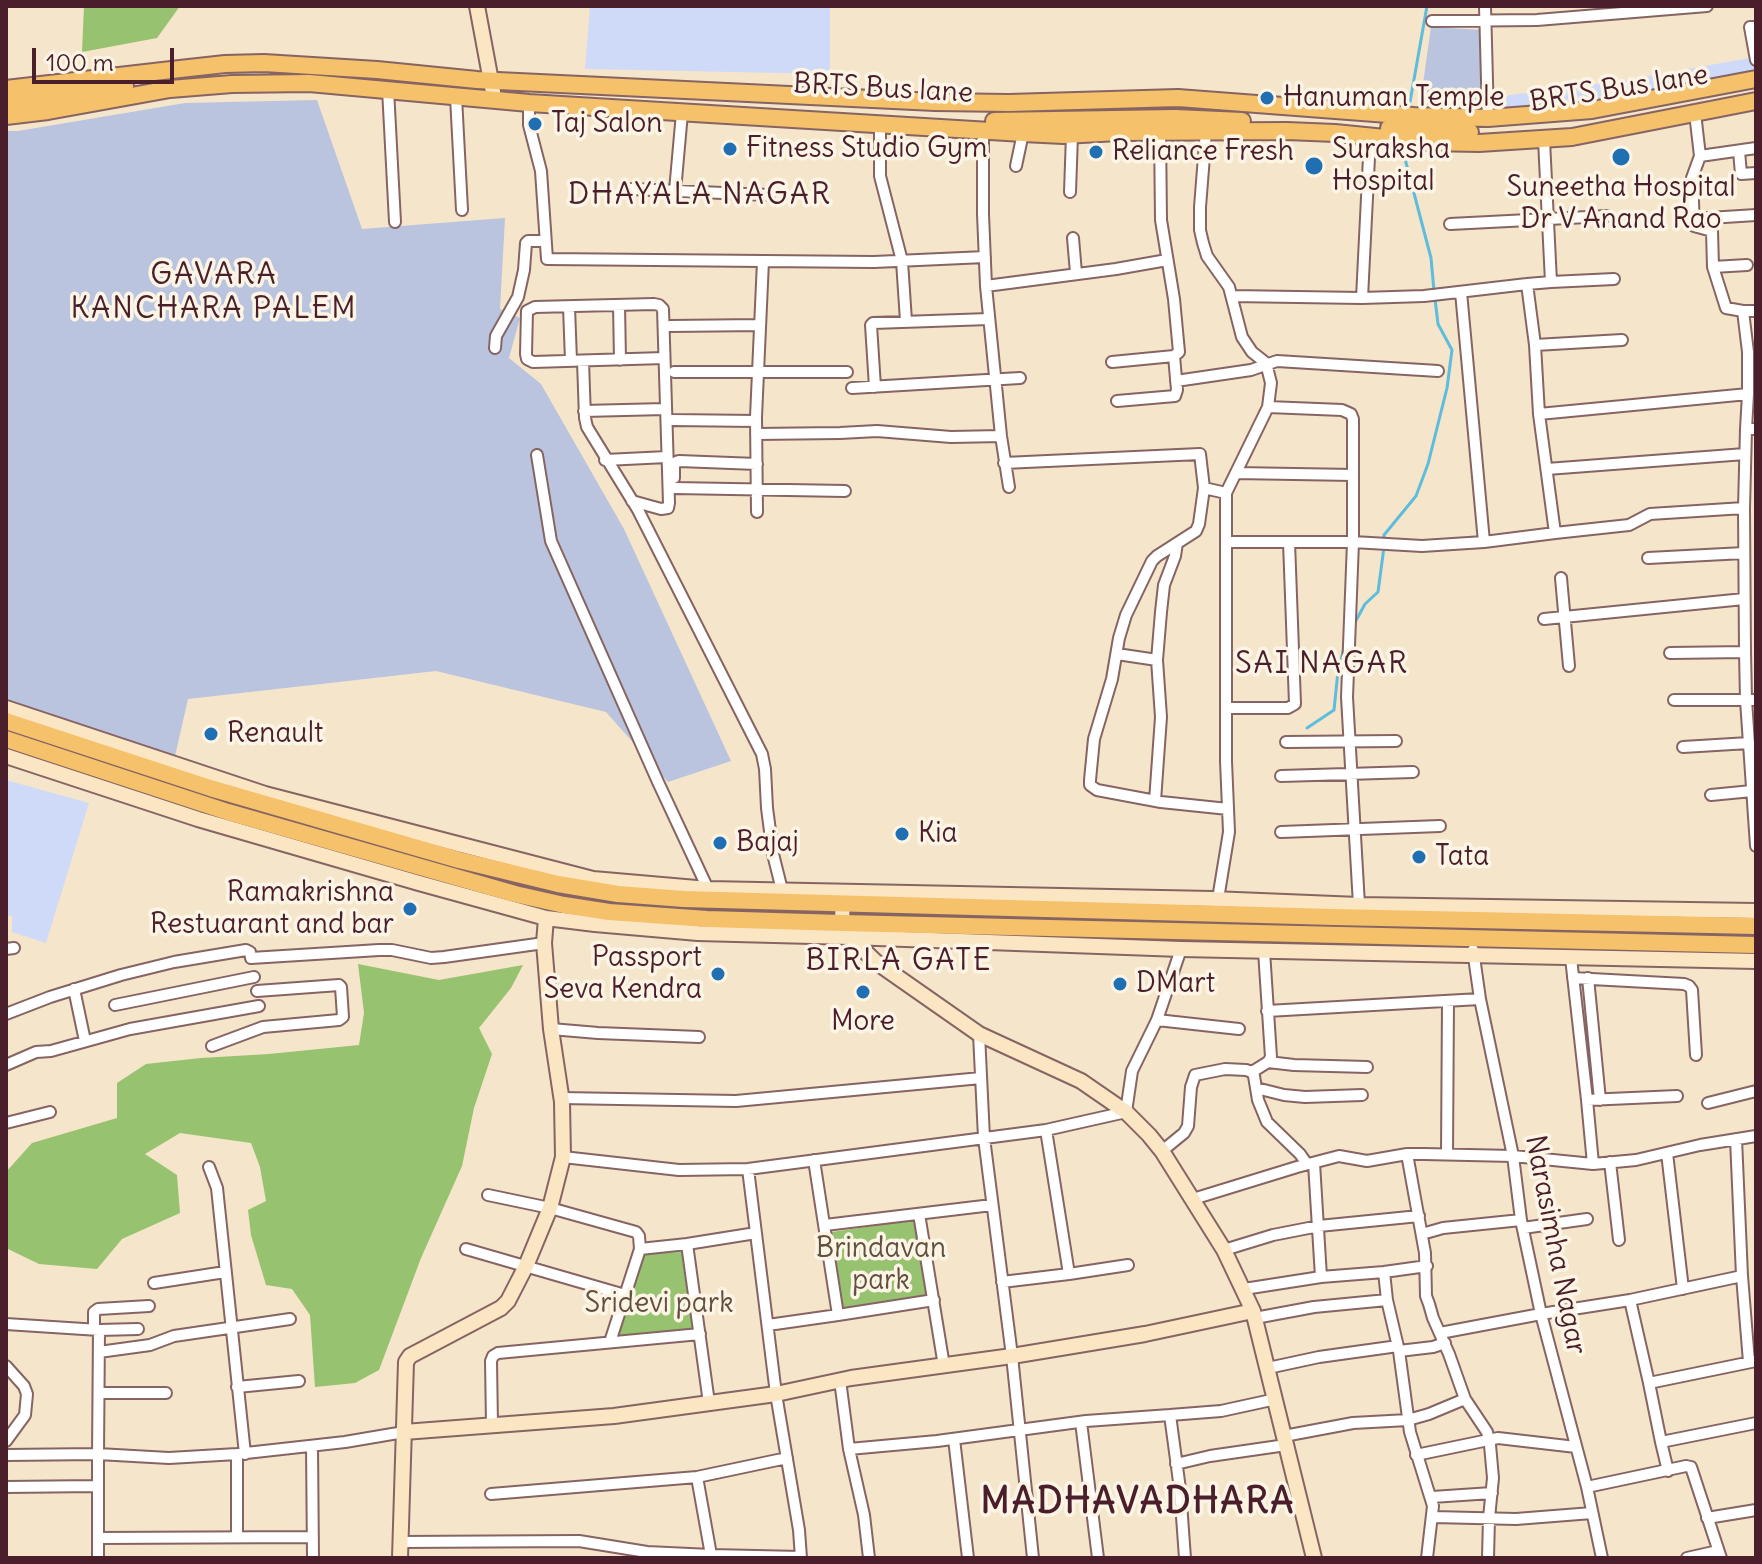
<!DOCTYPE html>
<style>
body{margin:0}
#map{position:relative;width:1762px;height:1564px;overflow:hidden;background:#f5e5ca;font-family:Delius,sans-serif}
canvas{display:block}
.frame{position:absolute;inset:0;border:8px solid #4a1f2b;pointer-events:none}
.scale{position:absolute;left:32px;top:48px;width:142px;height:36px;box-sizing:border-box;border:4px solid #4a1f2b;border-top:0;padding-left:10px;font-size:24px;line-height:28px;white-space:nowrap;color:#4a1f2b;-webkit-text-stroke:6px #fcf5e5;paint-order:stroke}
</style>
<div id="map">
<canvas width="1762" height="1564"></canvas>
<div class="frame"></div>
<div class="scale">100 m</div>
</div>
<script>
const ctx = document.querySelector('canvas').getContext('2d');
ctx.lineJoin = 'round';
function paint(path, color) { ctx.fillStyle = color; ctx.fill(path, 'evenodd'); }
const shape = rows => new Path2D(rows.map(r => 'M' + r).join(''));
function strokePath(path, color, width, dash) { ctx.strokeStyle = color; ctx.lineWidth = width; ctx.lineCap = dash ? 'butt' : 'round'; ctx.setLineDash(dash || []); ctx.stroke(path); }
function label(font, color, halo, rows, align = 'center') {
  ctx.font = font + ' Delius,sans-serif'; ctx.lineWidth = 7; ctx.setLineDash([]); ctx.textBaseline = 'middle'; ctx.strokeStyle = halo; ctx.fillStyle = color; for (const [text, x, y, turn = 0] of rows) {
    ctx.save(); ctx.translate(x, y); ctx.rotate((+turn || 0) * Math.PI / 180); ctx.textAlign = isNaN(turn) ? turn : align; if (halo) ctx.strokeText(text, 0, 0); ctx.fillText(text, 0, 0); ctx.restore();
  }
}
const built = shape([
 [590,6,830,6,830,74,585,69],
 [1756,57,1756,71,1582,103,1495,109,1495,97,1619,81],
 [6,780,89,803,46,943,12,932,12,915,6,917]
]);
const industrial = shape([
 [1431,27,1483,30,1484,107,1420,105],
 [317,100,362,229,505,218,500,309,520,318,509,358,541,384,624,529,731,761,668,782,606,712,436,671,188,699,175,756,6,700,6,131,18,131,185,103]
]);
const green = shape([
 [84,6,180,6,157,38,82,52],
 [358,964,439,980,523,965,511,988,479,1028,492,1054,474,1108,462,1166,421,1258,379,1370,355,1383,315,1387,310,1315,292,1289,266,1285,251,1235,248,1210,266,1201,260,1167,251,1143,180,1133,145,1154,177,1175,180,1213,122,1239,97,1269,39,1264,6,1248,6,1172,32,1143,117,1118,117,1083,146,1064,201,1058,269,1054,359,1045,364,1013],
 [919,1219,930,1297,843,1310,832,1232],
 [684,1252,696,1330,618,1339,642,1253]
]);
const stream = shape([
 [1410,102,1427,6],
 [1405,159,1431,258,1434,291],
 [1384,539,1384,535,1416,496,1428,464,1447,388,1452,350,1438,324,1435,299],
 [1353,626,1365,604,1378,592,1384,547],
 [1307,728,1334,710,1338,671,1346,640]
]);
const street = shape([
 [1485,6,1488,118],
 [1432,21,1537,20,1707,6],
 [1756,27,1750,27,1756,60],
 [388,89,395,222],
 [456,97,462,210],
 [529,103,529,125,541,171,547,259,763,261,756,417,757,512],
 [1695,113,1700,156,1692,178,1694,226,1712,231,1713,267],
 [880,125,880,176,902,261,906,321],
 [983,131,983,214,986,286,1001,436,1009,487],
 [1206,131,1200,207,1200,230,1203,243,1207,256,1229,287,1242,337,1252,352,1266,363,1271,383,1268,407,1226,493,1226,761,1229,832,1218,899],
 [1739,151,1741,174,1756,173],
 [1700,156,1756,148],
 [1016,166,1023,133],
 [631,189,769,195],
 [675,191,682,113],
 [1070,192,1072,135],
 [1693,219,1756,215],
 [1450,224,1607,216],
 [1073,238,1076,273],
 [763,261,874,262,985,257],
 [1747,265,1713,267,1726,308,1743,311,1748,352,1748,394],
 [1551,282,1614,279],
 [986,286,1116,269,1167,260],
 [1461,292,1484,542],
 [1232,296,1362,298,1424,296,1527,284],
 [1362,298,1370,137],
 [619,305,620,360],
 [569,307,571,361],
 [1743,311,1756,311],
 [670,326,760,325],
 [1535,345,1622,340],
 [495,348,496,336,518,297,524,270,526,243,528,241,545,241],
 [583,361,585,418,587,427,638,510,762,754,765,769,767,808,773,854,782,890],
 [1112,362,1174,356,1179,352,1174,299,1161,220,1160,131],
 [674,372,847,372],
 [1176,381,1251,370,1277,361,1438,371],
 [875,387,871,325,873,323,989,319],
 [852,388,1020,378],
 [1117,401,1175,396,1177,390,1174,356],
 [584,411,665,409],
 [1539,414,1535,345,1527,284,1551,282,1544,140],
 [672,420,756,421],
 [1746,429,1744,508,1745,652,1746,700,1756,700],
 [756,434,840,433,877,431,951,437,1001,436],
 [537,455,551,541,658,782,708,889],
 [605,460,667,457],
 [1004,463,1200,454,1204,488,1226,493],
 [1547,469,1745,454],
 [1236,473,1353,475],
 [674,478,674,466,676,462,679,461,757,464],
 [674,488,845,491],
 [1204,488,1199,524,1196,531,1157,556,1152,561,1126,615,1119,638,1112,679,1094,739,1090,780,1090,785,1097,790,1161,802,1228,809],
 [632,501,661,509,668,508,669,503,663,309,659,305,654,304,535,307,527,311,526,354,527,359,533,362,664,358],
 [1555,533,1629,525,1650,514,1744,508],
 [1226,542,1353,542,1353,419,1351,414,1342,410,1268,407],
 [1648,558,1744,553],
 [1561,578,1569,666],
 [1544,619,1744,599],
 [1670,653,1745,652],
 [1117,654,1157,660],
 [1674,700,1746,700,1756,846],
 [1226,708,1288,708,1295,704,1289,542],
 [1286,742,1396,741],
 [1683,747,1749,743],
 [1281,776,1413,772],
 [1711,795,1752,791],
 [1155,801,1161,717,1157,660,1161,612,1164,585,1175,556,1177,543],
 [1281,832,1440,826],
 [1359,905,1347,697,1353,542,1422,546,1484,542,1555,533,1539,414,1748,394,1746,429,1756,429],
 [6,949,14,948],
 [1473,950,1480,999,1513,1156,1521,1220,1541,1314,1587,1487,1602,1558],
 [1571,958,1587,1100,1677,1096],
 [1573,978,1684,984,1689,986,1692,990,1696,1055],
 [1588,978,1600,1100],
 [74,989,85,1041],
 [115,1005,254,977],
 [1267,1011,1480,999],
 [6,1014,50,997,121,975,174,962,246,950,250,952,251,958,379,950,392,950,431,958,444,957,544,943],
 [1157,1020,1239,1029],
 [551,1029,598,1033,699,1037],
 [979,1034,984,1138,1012,1356,1033,1558],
 [212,1046,263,1027,339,1020,343,1017,341,987,339,985,257,991],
 [1268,1062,1294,1065,1367,1067],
 [6,1065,36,1052,51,1051,130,1029,259,1006],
 [1252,1072,1268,1062,1271,1057,1264,951],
 [1256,1088,1284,1095,1305,1097,1362,1095],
 [561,1098,736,1101,981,1078],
 [1587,1100,1593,1164],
 [1708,1103,1756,1091],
 [6,1123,50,1112],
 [1162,1151,1184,1133,1188,1126,1191,1087,1195,1075,1225,1069,1246,1070,1252,1072,1254,1076,1258,1100,1267,1122,1300,1154,1307,1164],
 [1667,1153,1683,1289],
 [1407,1154,1425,1253,1426,1296,1429,1304,1433,1318,1449,1354,1465,1399,1487,1432,1490,1445,1493,1478,1489,1518,1488,1558],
 [1447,1154,1448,1001],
 [563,1157,679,1170,748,1169,1046,1130,1126,1112,1132,1071,1157,1020,1181,949],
 [814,1160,838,1315,934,1300],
 [1610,1162,1619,1240],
 [1314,1163,1321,1277],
 [209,1167,217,1188,245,1454],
 [748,1169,776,1394,799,1530,801,1558],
 [488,1195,550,1208,636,1232,639,1236,640,1249],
 [1193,1199,1297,1167,1339,1156,1367,1161,1407,1154,1424,1154,1513,1156,1593,1164,1636,1160,1700,1145,1756,1136],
 [919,1214,944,1366],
 [825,1225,992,1205],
 [1523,1228,1587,1219],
 [1422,1234,1443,1228,1521,1220],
 [687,1244,709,1403],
 [466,1249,625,1295],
 [1224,1250,1273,1235,1319,1226,1419,1216],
 [1384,1272,1387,1300,1399,1351,1410,1432,1433,1506,1427,1558],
 [1069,1274,1128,1265],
 [1742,1276,1749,1362],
 [1002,1282,1069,1274,1046,1130],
 [154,1283,225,1272],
 [1244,1289,1321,1277,1384,1272,1427,1266],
 [1630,1300,1649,1383],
 [1255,1318,1314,1307,1387,1300],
 [6,1324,99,1330,138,1329],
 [768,1325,838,1315],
 [94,1330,94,1312,98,1309,149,1306],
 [1440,1333,1541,1314,1630,1300,1742,1276,1736,1139],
 [610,1342,640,1249,687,1244,756,1233],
 [1399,1351,1433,1347,1445,1343],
 [99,1352,150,1345,174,1336,290,1319],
 [1756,1361,1649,1383,1661,1442,1756,1423],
 [6,1366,24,1386,27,1394,25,1415,6,1441],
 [1268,1368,1319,1357,1398,1346],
 [840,1380,849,1449,937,1441,1086,1421,1170,1415,1180,1489,1185,1558],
 [237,1387,299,1381],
 [99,1393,166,1393],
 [1170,1415,1221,1411,1276,1399],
 [1081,1422,1098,1558],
 [492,1425,491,1361,493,1356,498,1353,700,1334],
 [1284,1436,1353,1423,1408,1420,1429,1414,1465,1399],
 [954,1439,968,1558],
 [1661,1442,1668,1471],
 [312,1446,313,1558],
 [849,1449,864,1515,869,1558],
 [6,1455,98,1454,99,1330],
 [1416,1455,1498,1438,1576,1447],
 [1176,1464,1210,1456,1286,1445],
 [697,1477,711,1555],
 [6,1487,97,1486],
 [1587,1487,1686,1466,1691,1467,1721,1558],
 [491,1494,697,1477,787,1458],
 [1432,1497,1492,1493],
 [1433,1517,1516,1519,1592,1513],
 [1707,1518,1756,1510],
 [237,1536,237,1454],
 [98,1538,98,1454,169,1458,237,1454,345,1442,404,1432],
 [400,1542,579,1541,647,1552,711,1555,801,1557],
 [98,1558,98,1538,313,1537],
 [1687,1558,1718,1551]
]);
const secondary = shape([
 [477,6,493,92],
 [6,708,265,794,593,879,708,889,1212,899,1359,905,1756,911],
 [6,756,198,819,419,883,546,918,595,924,698,933,850,937,1181,949,1756,961],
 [843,892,842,923,850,937,876,962,979,1034,1081,1081,1126,1112,1149,1135,1162,1151,1224,1250,1253,1311,1314,1558],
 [404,1432,614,1416,776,1394,851,1378,1012,1356,1145,1334,1253,1311],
 [400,1558,406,1362,410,1356,501,1308,508,1301,526,1266,550,1208,563,1157,562,1102,551,1029,544,943,546,918]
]);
const primary = shape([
 [6,89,180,69,225,64,264,63,377,70,477,80,935,102,1009,103,1178,98,1414,116,1488,118,1592,110,1756,79],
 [6,101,125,86],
 [6,116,48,111,170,89,232,84,309,83,529,103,1023,133,1063,135,1119,132,1287,131,1335,133,1425,142,1479,143,1572,137,1756,101],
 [994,121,1175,118,1242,121],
 [1389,128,1470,132],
 [6,721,210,788,459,860,558,884,618,894,684,899,1334,917,1756,926],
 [6,739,228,812,515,894,564,905,609,912,707,919,842,923,1756,945]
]);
const markers = [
 [1267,98,8,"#1f6fb2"],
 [535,124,8,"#1f6fb2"],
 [730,149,8,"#1f6fb2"],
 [1096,152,8,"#1f6fb2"],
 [1621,157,10,"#1f6fb2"],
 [1314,166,10,"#1f6fb2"],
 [211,734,8,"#1f6fb2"],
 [902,834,8,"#1f6fb2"],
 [720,843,8,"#1f6fb2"],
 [1419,857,8,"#1f6fb2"],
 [410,909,8,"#1f6fb2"],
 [718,974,8,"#1f6fb2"],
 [1120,984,8,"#1f6fb2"],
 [863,992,8,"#1f6fb2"]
];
const streetNames = [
 ["BRTS Bus lane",883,89,3],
 ["BRTS Bus lane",1619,89,-9],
 ["Narasimha Nagar",1555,1245,79]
];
const poiNames = [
 ["Hanuman Temple",1283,98],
 ["Taj Salon",551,124],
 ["Fitness Studio Gym",746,149],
 ["Suraksha",1332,150],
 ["Hospital",1332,182],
 ["Reliance Fresh",1112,152],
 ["Suneetha Hospital",1621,188,"center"],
 ["Dr V Anand Rao",1621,220,"center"],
 ["Renault",227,734],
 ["Kia",918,834],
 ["Bajaj",736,843],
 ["Tata",1435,857],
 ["Ramakrishna",394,893,"right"],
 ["Restuarant and bar",394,925,"right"],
 ["Passport",702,958,"right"],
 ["Seva Kendra",702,990,"right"],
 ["DMart",1136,984],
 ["More",863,1022,"center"]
];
const parkNames = [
 ["Brindavan",881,1249],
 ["park",881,1281],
 ["Sridevi park",659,1304]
];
const neighbourhoodNames = [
 ["DHAYALA NAGAR",700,195],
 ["GAVARA",214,275],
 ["KANCHARA PALEM",214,309],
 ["SAI NAGAR",1322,664],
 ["BIRLA GATE",899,961]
];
const districtNames = [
 ["MADHAVADHARA",1138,1503]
];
paint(built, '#cfdaf9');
paint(industrial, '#bac4de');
paint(green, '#97c26f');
strokePath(stream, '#5ebddc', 3);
strokePath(street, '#866463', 14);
strokePath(secondary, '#866463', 18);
strokePath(primary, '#866463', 20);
strokePath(street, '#fff', 10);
strokePath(secondary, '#fbe6c4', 14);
strokePath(primary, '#f6c16b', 16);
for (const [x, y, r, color] of markers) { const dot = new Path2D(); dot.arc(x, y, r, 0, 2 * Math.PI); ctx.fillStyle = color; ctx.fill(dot); strokePath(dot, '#fcf5e5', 3); }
label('28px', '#4a1f2b', '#fcf5e5', streetNames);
label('28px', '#4a1f2b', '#fcf5e5', poiNames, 'left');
label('28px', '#61503f', '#fcf5e5', parkNames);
ctx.letterSpacing = '2px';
label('30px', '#4a1f2b', '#fcf5e5', neighbourhoodNames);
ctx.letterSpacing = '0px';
ctx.letterSpacing = '2px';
label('bold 36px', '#4a1f2b', '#fcf5e5', districtNames);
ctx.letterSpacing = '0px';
</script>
